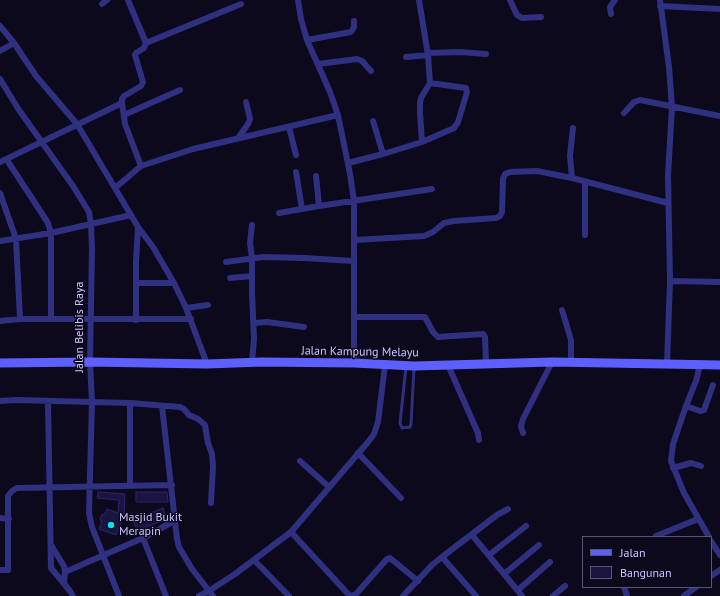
<!DOCTYPE html>
<style>
body{margin:0}
#map{position:relative;width:720px;height:596px;overflow:hidden;background:#0c091d;font-family:"PT Sans",sans-serif}
canvas{display:block}
.legend{position:absolute;left:582px;top:536px;width:130px;height:52px;box-sizing:border-box;background:#0c091d;border:1px solid #585577;margin:0;padding:5px 7px;list-style:none;font-size:12px;color:#cac6ff}
.legend li{display:flex;align-items:center;gap:8px;height:20px}
.legend b{width:20px;border:1px solid #585577}
</style>
<div id="map">
<canvas width="720" height="596"></canvas>
<ul class="legend">
<li><b style="height:5px;background:#5d60ff"></b>Jalan</li>
<li><b style="height:11px;background:#1b1440"></b>Bangunan</li>
</ul>
</div>
<script>
const ctx = document.querySelector('canvas').getContext('2d');
ctx.lineJoin = 'round';
function paint(path, color) { ctx.fillStyle = color; ctx.fill(path, 'evenodd'); }
const shape = rows => new Path2D(rows.map(r => 'M' + r).join(''));
function strokePath(path, color, width, dash) { ctx.strokeStyle = color; ctx.lineWidth = width; ctx.lineCap = dash ? 'butt' : 'round'; ctx.setLineDash(dash || []); ctx.stroke(path); }
function label(font, color, halo, rows, align = 'center') {
  ctx.font = font + ' "PT Sans",sans-serif'; ctx.lineWidth = 3; ctx.setLineDash([]); ctx.textBaseline = 'middle'; ctx.strokeStyle = halo; ctx.fillStyle = color; for (const [text, x, y, turn = 0] of rows) {
    ctx.save(); ctx.translate(x, y); ctx.rotate((+turn || 0) * Math.PI / 180); ctx.textAlign = isNaN(turn) ? turn : align; if (halo) ctx.strokeText(text, 0, 0); ctx.fillText(text, 0, 0); ctx.restore();
  }
}
const building = shape([
 [98,492,125,494,124,516,116,535,99,529,102,521,100,520,102,514,104,515,107,509,118,513,119,500,97,498,98,492],
 [136,492,167,492,168,502,136,502,136,492],
 [163,508,167,519,137,531,133,520,163,508]
]);
const service = shape([
 [406,367,400,423,402,428,410,427,411,424,414,368]
]);
const minor = shape([
 [128,0,146,43,144,48,136,53,135,55,143,82,141,86,124,96,122,99,122,103,125,124,141,166],
 [298,0,301,19,307,40,330,92,338,115,350,174,354,201,354,363],
 [419,0,428,55,430,83],
 [510,0,517,15,522,18,541,17],
 [660,0,669,67,672,107,668,175,670,281,667,364],
 [102,4,107,0],
 [660,6,720,9],
 [611,14,610,7,615,0],
 [0,26,14,43,36,76,77,124,138,227,153,247,174,283,186,308,207,364],
 [307,40,351,32,354,27,354,21],
 [146,43,241,4],
 [0,51,14,43],
 [428,53,460,52,486,54],
 [406,57,428,55],
 [318,64,357,59,362,61,371,71],
 [0,79,19,110,73,186,89,212,91,224,92,249,90,362,92,402,89,513,92,527,119,596],
 [624,113,634,102,640,100,720,116],
 [124,115,180,90],
 [373,121,383,154],
 [289,127,296,155],
 [238,138,248,124,250,119,246,102],
 [7,160,48,223,51,233,51,319],
 [0,162,122,103],
 [348,163,383,154,422,142,454,128,458,122,467,92,466,88,430,83,421,98,420,102,420,113,422,142],
 [296,172,302,209],
 [316,176,319,206],
 [572,178,570,156,573,128],
 [115,188,141,166,193,149,338,115],
 [0,193,16,239,20,319],
 [279,213,319,206,432,189],
 [585,235,585,182],
 [355,240,424,236,433,232,444,223,454,221,496,218,500,216,502,212,503,179,505,174,510,172,537,171,572,178,668,203],
 [0,241,51,233,131,215],
 [226,262,263,257,304,258,354,261],
 [230,278,252,276],
 [670,281,720,282],
 [137,283,174,283],
 [186,308,208,305],
 [562,310,571,340,571,363],
 [354,317,425,317,433,332,438,337,483,334,485,337,486,363],
 [136,320,136,262,138,227],
 [0,321,20,319,191,319],
 [254,323,267,322,304,327],
 [252,362,254,339,252,293,252,258,250,243,252,225],
 [448,365,478,433,479,440],
 [700,365,696,381,686,406,673,444,671,461,684,493,709,537],
 [0,401,16,400,130,403,180,407,184,409,189,415,198,419,205,425,208,443,212,454,213,466,211,503],
 [48,402,51,568,70,591,73,596],
 [162,406,177,539,179,547,192,569,213,596],
 [686,406,700,411,704,410,713,385],
 [523,433,521,426,523,419,552,362],
 [358,453,401,498],
 [300,461,329,487],
 [673,468,691,463,701,466],
 [130,486,130,403],
 [0,518,9,519],
 [291,532,350,596,356,594,387,559,390,558,418,581],
 [472,535,522,596],
 [656,536,698,519],
 [143,538,166,596],
 [711,541,720,555],
 [51,545,64,566,65,572,64,583],
 [489,555,526,526],
 [442,557,497,515,508,509],
 [254,560,289,596],
 [0,570,8,570,8,496,12,491,17,488,172,485],
 [65,572,143,538,176,520],
 [504,574,539,545],
 [711,576,720,570],
 [624,587,627,596],
 [518,590,550,562],
 [199,596,209,591,235,574,291,532,368,442,374,434,378,422,385,365],
 [403,596,432,565,442,557,476,596],
 [553,596,565,586],
 [684,596,696,587]
]);
const secondary = shape([
 [0,363,90,362,207,364,262,362,354,363,414,366,552,362,720,365]
]);
const markers = [
 [111,525,4,"#00e3f1"]
];
const streetNames = [
 ["Jalan Belibis Raya",80,327,-90],
 ["Jalan Kampung Melayu",360,352,1]
];
const poiNames = [
 ["Masjid Bukit",119,518],
 ["Merapin",119,532]
];
paint(building, '#1b1440');
strokePath(building, '#2f236e', 1);
strokePath(service, '#303081', 3);
strokePath(minor, '#303081', 6);
strokePath(secondary, '#5d60ff', 9);
for (const [x, y, r, color] of markers) { const dot = new Path2D(); dot.arc(x, y, r, 0, 2 * Math.PI); ctx.fillStyle = color; ctx.fill(dot); strokePath(dot, '#0c091d', 1.5); }
label('12px', '#cac6ff', '#0c091d', streetNames);
label('12px', '#cac6ff', '#0c091d', poiNames, 'left');
</script>
